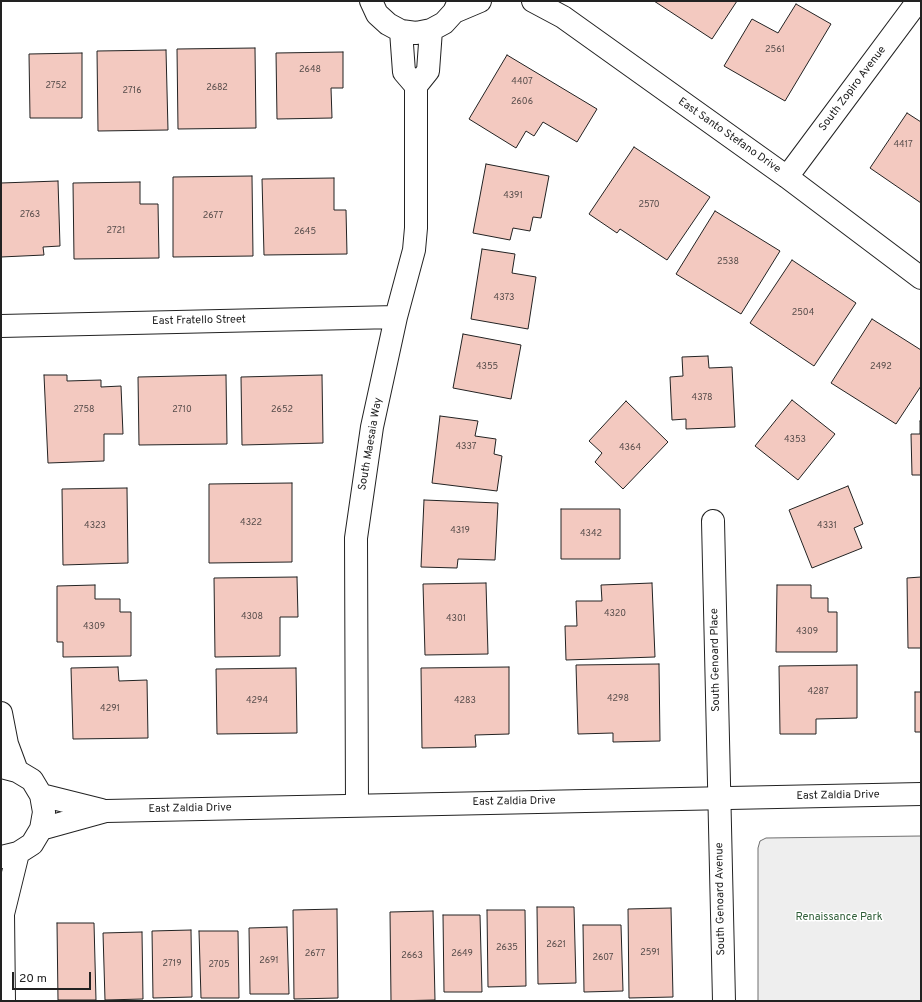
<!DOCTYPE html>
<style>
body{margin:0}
#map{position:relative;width:922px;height:1002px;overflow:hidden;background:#fff;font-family:Overpass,sans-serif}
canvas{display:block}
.frame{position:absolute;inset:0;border:2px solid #222;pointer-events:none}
.scale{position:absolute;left:12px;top:972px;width:79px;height:18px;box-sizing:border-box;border:2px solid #222;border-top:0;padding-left:5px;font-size:12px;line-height:14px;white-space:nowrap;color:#222;-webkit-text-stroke:3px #fff;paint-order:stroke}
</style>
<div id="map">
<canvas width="922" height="1002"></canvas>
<div class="frame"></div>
<div class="scale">20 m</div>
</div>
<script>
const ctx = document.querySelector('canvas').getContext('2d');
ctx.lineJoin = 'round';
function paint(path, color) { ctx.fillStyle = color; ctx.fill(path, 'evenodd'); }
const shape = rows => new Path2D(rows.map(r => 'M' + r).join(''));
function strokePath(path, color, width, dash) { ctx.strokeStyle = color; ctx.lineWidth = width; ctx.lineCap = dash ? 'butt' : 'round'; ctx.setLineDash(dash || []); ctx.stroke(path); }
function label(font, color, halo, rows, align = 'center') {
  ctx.font = font + ' Overpass,sans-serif'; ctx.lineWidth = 3; ctx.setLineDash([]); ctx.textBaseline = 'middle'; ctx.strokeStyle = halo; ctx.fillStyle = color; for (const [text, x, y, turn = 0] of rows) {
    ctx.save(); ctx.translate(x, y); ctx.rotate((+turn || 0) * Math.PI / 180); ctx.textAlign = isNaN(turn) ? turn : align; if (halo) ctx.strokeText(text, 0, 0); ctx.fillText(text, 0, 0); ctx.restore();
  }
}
const green = shape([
 [921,836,921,1001,758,1001,758,848,760,841,766,838,921,836]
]);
const building = shape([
 [654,1,737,1,712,39,654,1],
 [796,4,831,24,785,101,724,66,752,19,778,33,796,4],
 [255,48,256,128,178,129,177,49,255,48],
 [166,50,168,130,98,131,97,51,166,50],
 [343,52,343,88,331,88,332,118,277,119,276,53,343,52],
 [82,53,82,118,30,118,29,54,82,53],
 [507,55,597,109,577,142,543,122,534,136,526,131,516,148,469,119,507,55],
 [907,113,921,122,921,203,870,168,907,113],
 [634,147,710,197,667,260,620,229,617,233,589,214,634,147],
 [486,164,549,176,541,218,533,217,530,231,513,228,510,240,473,233,486,164],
 [252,176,253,256,173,257,173,177,252,176],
 [334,178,334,210,346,210,347,254,264,255,262,179,334,178],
 [58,181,60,246,43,247,44,255,1,257,1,183,58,181],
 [140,182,140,204,158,204,159,258,74,259,73,183,140,182],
 [715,211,780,251,741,314,676,274,715,211],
 [482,249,515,254,512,273,536,277,528,329,471,319,482,249],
 [792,260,856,303,814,366,750,323,792,260],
 [872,319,921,350,921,386,896,424,831,383,872,319],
 [463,334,521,345,511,399,453,388,463,334],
 [708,356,709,368,732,367,735,427,686,429,686,419,672,420,670,377,683,376,682,357,708,356],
 [44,375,67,375,67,381,101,380,101,387,121,386,123,434,104,434,104,461,48,463,44,375],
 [226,375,227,444,139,445,138,377,226,375],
 [322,375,323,443,242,445,241,377,322,375],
 [792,400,835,434,798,480,755,446,792,400],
 [626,401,668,442,623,489,595,462,602,453,589,441,626,401],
 [440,416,478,421,475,436,496,439,494,454,502,456,497,491,432,483,440,416],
 [920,421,921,421,921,475,912,475,911,434,920,434,920,421],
 [292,483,292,562,209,563,209,484,292,483],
 [848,486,863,524,854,528,862,548,812,568,789,510,848,486],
 [127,488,128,563,63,565,62,489,127,488],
 [424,500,498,503,495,560,458,559,457,568,421,567,424,500],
 [561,509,620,509,620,559,561,559,561,509],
 [297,577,298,617,280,617,280,656,215,657,214,578,297,577],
 [921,577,921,648,908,648,907,578,921,577],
 [486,583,488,654,425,655,423,584,486,583],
 [652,583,655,657,566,660,565,626,577,626,576,601,602,601,601,585,652,583],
 [95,585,95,599,120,599,120,612,131,612,131,656,63,657,63,642,57,642,57,586,95,585],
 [777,585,811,585,811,598,828,598,828,612,837,612,837,652,776,652,777,585],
 [659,664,660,741,613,742,613,733,578,734,576,665,659,664],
 [857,665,857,718,816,719,816,734,780,734,779,666,857,665],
 [118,667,119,681,147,680,148,738,73,739,71,668,118,667],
 [509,667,509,734,475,735,476,747,422,748,421,668,509,667],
 [296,668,297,733,217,734,216,669,296,668],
 [915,692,921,692,921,732,915,732,915,692],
 [537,907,574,907,576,983,538,984,537,907],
 [671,908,673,997,629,998,628,909,671,908],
 [337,909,338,998,294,999,293,910,337,909],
 [487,910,525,910,526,986,488,987,487,910],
 [433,911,435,1000,391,1001,390,912,433,911],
 [443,915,480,915,482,992,444,992,443,915],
 [57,923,94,923,96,1000,58,1000,57,923],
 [583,925,621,925,623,991,584,992,583,925],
 [287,927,289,994,250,994,249,928,287,927],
 [191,930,192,997,153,998,152,931,191,930],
 [199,931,238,931,239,998,201,998,199,931],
 [142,932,143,999,105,1000,103,933,142,932]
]);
const street = shape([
 [371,1,377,14,388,24,401,31,416,33,431,30,444,23,454,12,459,1],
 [533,1,563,17,787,177,921,278],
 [454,12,480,1],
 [401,31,404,72,416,86,428,71,431,30],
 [787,177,918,1],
 [1,326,396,317],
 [713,521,724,1001],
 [357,805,356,538,372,427,396,317,414,250,416,228,416,86]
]);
const secondary = shape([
 [1,713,7,744,17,771],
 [1,767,17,771,32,780,41,795,44,812,41,829,32,844,18,853,1,857],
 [41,795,101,810],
 [41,829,106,811,921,794],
 [4,1001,3,914,18,853]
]);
const numberNames = [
 ["2561",775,50],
 ["2648",310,70],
 ["4407",522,82],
 ["2752",56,86],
 ["2682",217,88],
 ["2716",132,91],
 ["2606",522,102],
 ["4417",903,145],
 ["4391",513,196],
 ["2570",649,205],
 ["2763",30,215],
 ["2677",213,216],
 ["2721",116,231],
 ["2645",305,232],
 ["2538",728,262],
 ["4373",504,298],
 ["2504",803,313],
 ["4355",487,367],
 ["2492",881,367],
 ["4378",702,398],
 ["2758",84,410],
 ["2710",182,410],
 ["2652",282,410],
 ["4353",795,440],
 ["4337",466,447],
 ["4364",630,448],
 ["4322",251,523],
 ["4323",95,526],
 ["4331",827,526],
 ["4319",460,531],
 ["4342",591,534],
 ["4320",615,614],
 ["4308",252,617],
 ["4301",456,619],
 ["4309",94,627],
 ["4309",807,632],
 ["4287",818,692],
 ["4298",618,699],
 ["4294",257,701],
 ["4283",465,701],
 ["4291",110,709],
 ["2621",556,945],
 ["2635",507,948],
 ["2591",650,953],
 ["2677",315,954],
 ["2649",462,954],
 ["2663",412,956],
 ["2607",603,958],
 ["2691",269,961],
 ["2719",172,964],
 ["2705",219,965]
];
const streetNames = [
 ["South Zopiro Avenue",853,89,-53],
 ["East Santo Stefano Drive",729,136,35],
 ["East Fratello Street",199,321,-1],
 ["South Maesaia Way",371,444,-80],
 ["South Genoard Place",716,660,-91],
 ["East Zaldia Drive",838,796,-1],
 ["East Zaldia Drive",514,802,-1],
 ["East Zaldia Drive",190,809,-1],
 ["South Genoard Avenue",721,899,-91]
];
const parkNames = [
 ["Renaissance Park",839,918]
];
paint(green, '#eee');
strokePath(green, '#6f6f6f', 1);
paint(building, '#f3c9c0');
strokePath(building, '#222', 1);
strokePath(street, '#222', 24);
strokePath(secondary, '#222', 24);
strokePath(street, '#fff', 22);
strokePath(secondary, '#fff', 22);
label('9px', '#564c4a', null, numberNames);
label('11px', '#222', '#fff', streetNames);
label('11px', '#2f5e38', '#fff', parkNames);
</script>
